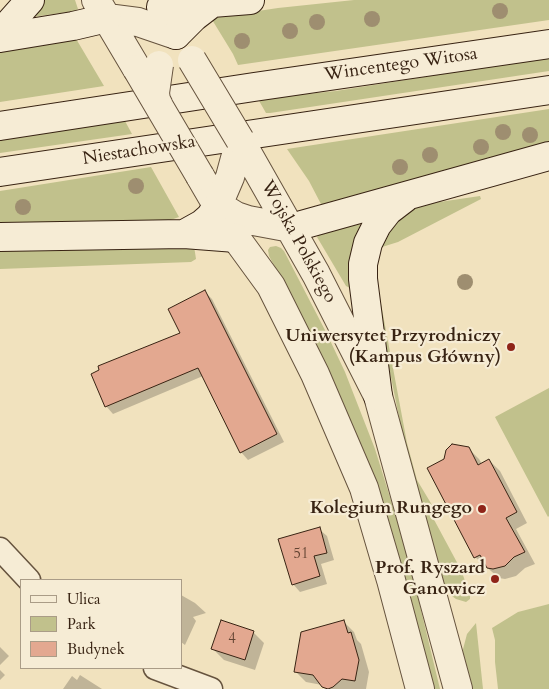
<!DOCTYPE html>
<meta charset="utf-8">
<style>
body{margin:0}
#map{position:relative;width:549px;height:689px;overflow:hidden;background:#f1e2be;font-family:Cardo,serif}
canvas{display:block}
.legend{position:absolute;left:20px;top:579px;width:162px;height:90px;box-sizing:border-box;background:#f6ecd5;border:1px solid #aa9c87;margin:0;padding:6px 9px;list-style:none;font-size:15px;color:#382313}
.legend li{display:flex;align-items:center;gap:10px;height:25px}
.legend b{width:25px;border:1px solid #aa9c87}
</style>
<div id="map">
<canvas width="549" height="689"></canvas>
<ul class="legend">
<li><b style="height:6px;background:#f6ecd5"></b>Ulica</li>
<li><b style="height:14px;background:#c1c18c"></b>Park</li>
<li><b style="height:14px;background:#e3a890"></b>Budynek</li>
</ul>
</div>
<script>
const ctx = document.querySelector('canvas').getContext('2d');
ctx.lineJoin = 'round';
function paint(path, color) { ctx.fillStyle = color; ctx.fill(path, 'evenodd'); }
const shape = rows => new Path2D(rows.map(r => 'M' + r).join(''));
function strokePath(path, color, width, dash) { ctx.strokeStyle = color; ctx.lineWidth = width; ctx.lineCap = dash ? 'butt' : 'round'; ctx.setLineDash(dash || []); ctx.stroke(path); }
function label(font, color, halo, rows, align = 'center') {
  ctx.font = font + ' Cardo,serif'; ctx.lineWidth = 4.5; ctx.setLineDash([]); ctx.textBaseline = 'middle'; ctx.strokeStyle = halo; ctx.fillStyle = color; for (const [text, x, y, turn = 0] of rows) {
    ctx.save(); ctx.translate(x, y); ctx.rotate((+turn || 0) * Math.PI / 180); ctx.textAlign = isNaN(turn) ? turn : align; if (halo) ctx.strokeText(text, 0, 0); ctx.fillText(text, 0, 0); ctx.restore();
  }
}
const green = shape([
 [41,0,75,0,78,9,75,11,32,17],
 [354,0,549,0,549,20,238,65,233,54,211,18,278,8],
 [75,37,104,86,0,102,0,48],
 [549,57,549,71,270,113,266,113,258,99,336,91],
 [549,109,549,144,322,206,309,181,287,149],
 [125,121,132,134,0,153,0,140],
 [151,167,179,217,165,222,0,225,0,191],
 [480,196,481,199,398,242,382,247,375,247,383,227,419,205],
 [358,223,363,227,352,288,350,288,346,286,317,237,321,233],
 [194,246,196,259,191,262,0,269,0,249],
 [276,246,281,248,284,251,327,334,345,372,375,449,407,552,440,689,434,689,425,655,293,301,269,256,268,250,270,247],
 [376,277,407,443,417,480,432,505,431,514,460,568,470,593,470,599,466,602,456,599,445,591,400,422,375,298],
 [549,388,549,516,548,517,495,417],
 [549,604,549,689,498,689,495,662,495,640,492,628,518,612],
 [476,623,483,689,469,689,462,653,467,634]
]);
const shadow = shape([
 [205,292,212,299,284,442,248,460,241,452,203,376,113,414,106,406,181,333],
 [468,448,479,459,482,464,489,460,500,471,527,523,516,529,535,564,525,568,516,576,505,579,499,578,475,557],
 [319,529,327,536,334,560,321,564,327,584,300,592,293,584],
 [181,595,195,603,206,613,193,617,196,621,185,645,181,642],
 [343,621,354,632,357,640,361,644,369,672,366,689,326,689,322,685,306,682,295,671],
 [253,632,264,643,255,670,224,660,213,649],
 [0,647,9,656,0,665],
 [0,670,5,675,0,680],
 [80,675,102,689,63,689,72,676,77,680]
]);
const building = shape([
 [205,290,277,434,240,453,198,368,105,407,91,374,99,370,98,366,180,333,168,309,205,290],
 [452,444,469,447,478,465,489,459,517,512,506,518,525,552,514,557,505,566,493,569,487,568,480,555,474,558,427,468,444,459,446,450,452,444],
 [320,527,327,553,314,556,320,576,292,585,278,539,320,527],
 [221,620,254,631,245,660,211,649,221,620],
 [344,620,348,633,351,632,359,660,355,681,342,679,333,687,328,689,322,687,313,675,294,672,301,632,344,620]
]);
const minor = shape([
 [0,549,29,580],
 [155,668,211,689]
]);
const tertiary = shape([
 [96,0,137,69],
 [107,18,138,22,176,35],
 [240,140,316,274,378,396,458,689],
 [200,176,236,238,271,286,315,374,364,488,391,580,420,689],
 [218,205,236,216,248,220,291,228],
 [218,205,230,177,240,140]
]);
const secondary = shape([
 [161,7,250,0],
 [0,34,30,0],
 [176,35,194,17,211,4],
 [0,38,73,26,107,18],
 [0,126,254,87,549,44],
 [0,172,549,90],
 [291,228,549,156],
 [184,234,202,224,210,217,218,205],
 [0,237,184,234,236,238],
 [378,396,363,279,363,264,368,243,377,225,388,211,405,198]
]);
const tertiaryBridge = shape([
 [192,60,240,140],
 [137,69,200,176],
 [159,106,156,100,155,93,159,65]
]);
const trees = [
 [500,11],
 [372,19],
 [317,22],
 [290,31],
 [242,41],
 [503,132],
 [530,135],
 [481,147],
 [430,155],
 [400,167],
 [136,186],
 [23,207],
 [465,282]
];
const markers = [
 [511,347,5,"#8f2418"],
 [482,509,5,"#8f2418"],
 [495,579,5,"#8f2418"]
];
const numberNames = [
 ["51",301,555],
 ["4",232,640]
];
const streetNames = [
 ["Wincentego Witosa",401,65,-8],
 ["Niestachowska",139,151,-9],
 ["Wojska Polskiego",298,242,61]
];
const poiNames = [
 ["Uniwersytet Przyrodniczy",501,337],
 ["(Kampus Główny)",501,358],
 ["Kolegium Rungego",472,509],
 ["Prof. Ryszard",485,569],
 ["Ganowicz",485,590]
];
paint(green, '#c1c18c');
paint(shadow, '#0003');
paint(building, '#e3a890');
strokePath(building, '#382313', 1);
strokePath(minor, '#66533e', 25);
strokePath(tertiary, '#66533e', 30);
strokePath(secondary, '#382313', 30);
strokePath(minor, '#f6ecd5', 22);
strokePath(tertiary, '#f6ecd5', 28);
strokePath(secondary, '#f6ecd5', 28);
strokePath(tertiaryBridge, '#66533e', 30, []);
strokePath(tertiaryBridge, '#f6ecd5', 28);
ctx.fillStyle = '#9e8e70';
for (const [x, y] of trees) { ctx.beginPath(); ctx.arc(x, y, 8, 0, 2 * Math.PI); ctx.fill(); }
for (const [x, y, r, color] of markers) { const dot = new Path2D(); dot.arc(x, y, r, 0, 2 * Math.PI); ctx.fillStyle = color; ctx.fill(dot); strokePath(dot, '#f6ecd5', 2); }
label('15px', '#634432', null, numberNames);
label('18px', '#382313', '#f6ecd5', streetNames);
label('bold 18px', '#382313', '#f6ecd5', poiNames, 'right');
</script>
